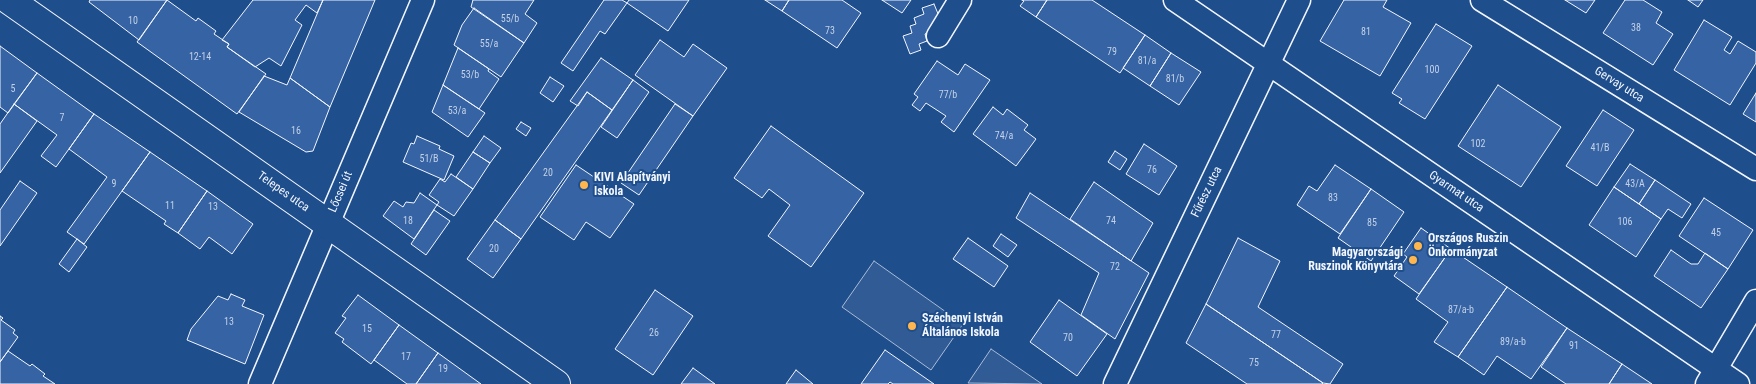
<!DOCTYPE html>
<meta charset="utf-8">
<style>
body{margin:0}
canvas{display:block;background:#1f4e8c}
</style>
<canvas width="1756" height="384"></canvas>
<script>
const ctx = document.querySelector('canvas').getContext('2d');
ctx.lineJoin = 'round';
function paint(path, color) { ctx.fillStyle = color; ctx.fill(path, 'evenodd'); }
const shape = rows => new Path2D(rows.map(r => 'M' + r).join(''));
function strokePath(path, color, width, dash) { ctx.strokeStyle = color; ctx.lineWidth = width; ctx.lineCap = dash ? 'butt' : 'round'; ctx.setLineDash(dash || []); ctx.stroke(path); }
function label(font, color, halo, rows, align = 'center') {
  ctx.font = font + ' "Roboto Condensed",sans-serif'; ctx.lineWidth = 4; ctx.setLineDash([]); ctx.textBaseline = 'middle'; ctx.strokeStyle = halo; ctx.fillStyle = color; for (const [text, x, y, turn = 0] of rows) {
    ctx.save(); ctx.translate(x, y); ctx.rotate((+turn || 0) * Math.PI / 180); ctx.textAlign = isNaN(turn) ? turn : align; if (halo) ctx.strokeText(text, 0, 0); ctx.fillText(text, 0, 0); ctx.restore();
  }
}
const built = shape([
 [874,261,963,324,931,370,842,307,874,261],
 [991,349,1042,384,968,383,991,349]
]);
const building = shape([
 [90,0,167,0,139,40,89,2,90,0],
 [167,0,196,21,198,18,216,31,214,34,229,44,227,47,266,74,237,114,137,42,167,0],
 [253,0,323,0,317,13,306,5,295,20,302,25,281,66,269,58,255,67,227,47,229,44,222,40,253,0],
 [323,0,375,0,330,107,290,78,323,0],
 [473,0,534,0,525,14,537,23,524,43,471,7,473,0],
 [604,0,622,0,627,3,605,34,600,31,573,71,561,63,604,0],
 [629,0,689,0,668,31,627,3,629,0],
 [765,0,789,0,782,11,765,0],
 [789,0,842,0,861,13,837,48,782,11,789,0],
 [882,0,911,0,902,13,882,0],
 [1022,0,1047,0,1036,17,1020,6,1024,1,1022,0],
 [1047,0,1092,0,1145,35,1120,73,1036,17,1047,0],
 [1344,0,1387,0,1383,7,1411,23,1380,76,1320,41,1344,0],
 [1565,0,1595,0,1586,13,1565,0],
 [1625,0,1643,0,1662,12,1656,23,1673,34,1653,65,1603,33,1625,0],
 [1688,0,1703,0,1698,7,1688,0],
 [934,4,941,21,932,24,934,30,925,34,927,41,919,44,921,50,910,54,903,36,912,33,910,26,916,24,914,18,924,14,922,8,934,4],
 [474,8,524,43,501,77,454,45,462,25,474,8],
 [1704,20,1732,37,1724,50,1730,54,1738,41,1756,52,1756,63,1730,105,1674,70,1704,20],
 [1436,24,1472,46,1425,119,1399,103,1402,99,1392,93,1436,24],
 [1145,35,1171,53,1150,86,1123,68,1145,35],
 [660,40,684,57,693,44,727,68,693,116,635,75,660,40],
 [0,46,37,73,8,113,0,107,0,46],
 [458,48,489,69,488,71,499,79,479,109,443,85,458,48],
 [1171,53,1201,72,1179,105,1150,86,1171,53],
 [601,58,633,80,612,110,587,92,578,106,570,101,601,58],
 [937,61,958,75,965,64,990,80,954,132,941,122,946,116,926,103,920,111,912,105,918,97,914,94,937,61],
 [37,73,94,114,56,167,41,156,57,135,14,104,37,73],
 [264,76,287,85,290,78,330,107,313,151,306,152,239,112,264,76],
 [550,77,564,86,553,102,540,93,550,77],
 [633,80,649,92,617,138,601,127,633,80],
 [443,85,485,113,468,137,432,112,443,85],
 [1498,85,1561,127,1521,187,1458,146,1498,85],
 [587,92,612,110,521,239,495,220,587,92],
 [1756,93,1756,122,1743,114,1756,93],
 [14,104,37,121,0,173,0,124,14,104],
 [675,104,693,116,639,195,621,183,675,104],
 [993,107,1003,115,1007,109,1028,125,1024,130,1036,139,1016,166,973,134,993,107],
 [1603,110,1634,130,1597,186,1566,166,1603,110],
 [94,114,150,152,84,244,67,232,107,177,69,149,94,114],
 [521,122,531,128,526,136,516,129,521,122],
 [771,126,864,193,811,267,768,236,790,205,769,189,762,198,734,178,771,126],
 [417,136,440,146,439,149,454,156,444,180,403,162,411,143,414,144,417,136],
 [484,136,501,148,490,163,473,152,484,136],
 [1144,144,1177,166,1159,195,1126,174,1144,144],
 [1115,151,1127,159,1120,170,1108,162,1115,151],
 [150,152,207,191,178,233,164,224,166,221,122,191,150,152],
 [473,152,490,163,473,189,456,177,473,152],
 [1630,164,1655,180,1639,204,1614,187,1630,164],
 [576,165,634,204,610,238,586,222,574,240,540,217,576,165],
 [1335,165,1371,189,1340,234,1297,205,1309,186,1317,191,1335,165],
 [451,174,473,189,454,216,437,205,439,202,429,195,440,179,445,182,451,174],
 [1655,180,1691,204,1682,218,1668,209,1661,219,1639,204,1655,180],
 [20,181,37,193,0,246,0,210,20,181],
 [1094,182,1153,223,1131,261,1070,219,1094,182],
 [1614,187,1661,219,1636,257,1589,225,1614,187],
 [1371,189,1404,212,1371,261,1338,238,1371,189],
 [207,191,253,224,232,254,209,237,200,249,178,233,207,191],
 [420,193,437,205,414,239,383,216,394,201,403,207,406,202,414,203,420,193],
 [1030,193,1149,273,1115,339,1081,315,1099,273,1016,218,1030,193],
 [1704,198,1753,230,1728,269,1679,236,1704,198],
 [434,210,450,221,426,255,411,244,434,210],
 [495,220,521,239,493,278,467,259,495,220],
 [1421,228,1451,249,1419,294,1394,276,1407,257,1403,254,1421,228],
 [1001,234,1017,245,1008,257,993,246,1001,234],
 [968,238,1008,266,994,287,953,259,968,238],
 [1238,238,1280,261,1258,307,1343,364,1330,384,1323,383,1206,304,1238,238],
 [77,239,87,247,69,272,59,264,77,239],
 [1451,249,1507,287,1458,357,1434,342,1448,322,1416,299,1451,249],
 [1671,250,1691,264,1698,264,1705,253,1728,269,1701,308,1654,276,1671,250],
 [1507,287,1567,328,1531,379,1497,356,1484,375,1458,357,1507,287],
 [655,290,693,316,653,375,615,349,655,290],
 [231,294,245,300,242,306,264,315,245,364,187,340,191,329,218,296,228,300,231,294],
 [358,295,399,325,371,364,342,342,344,339,335,333,346,318,342,316,358,295],
 [1059,300,1107,334,1077,376,1030,342,1059,300],
 [1206,304,1323,383,1322,384,1247,384,1186,343,1206,304],
 [0,316,3,318,1,320,15,330,13,333,18,337,0,362,0,316],
 [399,325,438,353,416,384,407,384,374,360,399,325],
 [1567,328,1622,364,1609,384,1566,384,1541,367,1567,328],
 [885,350,934,384,893,384,890,382,888,384,861,384,885,350],
 [8,351,30,366,32,364,45,374,43,376,55,384,0,384,0,362,8,351],
 [438,353,481,384,416,384,438,353],
 [1622,364,1652,384,1609,384,1622,364],
 [693,368,715,384,681,384,693,368],
 [796,370,813,384,786,384,796,370]
]);
const street = shape([
 [1175,0,1738,384],
 [1482,0,1756,169],
 [938,36,960,0],
 [260,384,423,0],
 [1115,384,1299,0],
 [1707,384,1756,301]
]);
const secondary = shape([
 [9,0,556,384]
]);
const markers = [
 [584,185,5,"#ffb74d"],
 [1418,246,5,"#ffb74d"],
 [1413,260,5,"#ffb74d"],
 [912,326,5,"#ffb74d"]
];
const numberNames = [
 ["55/b",510,19],
 ["10",133,21],
 ["38",1636,28],
 ["73",830,31],
 ["81",1366,32],
 ["55/a",489,44],
 ["79",1112,52],
 ["12-14",200,57],
 ["81/a",1147,61],
 ["100",1432,70],
 ["53/b",470,75],
 ["81/b",1175,79],
 ["5",13,89],
 ["77/b",948,95],
 ["53/a",457,111],
 ["7",62,118],
 ["16",296,131],
 ["74/a",1004,136],
 ["102",1478,144],
 ["41/B",1600,148],
 ["51/B",429,159],
 ["76",1152,170],
 ["20",548,173],
 ["9",114,184],
 ["43/A",1635,184],
 ["83",1333,198],
 ["11",170,206],
 ["13",213,207],
 ["18",408,221],
 ["74",1111,221],
 ["106",1625,222],
 ["85",1372,223],
 ["45",1716,233],
 ["20",494,249],
 ["72",1115,267],
 ["87/a-b",1461,310],
 ["13",229,322],
 ["15",367,329],
 ["26",654,333],
 ["77",1276,335],
 ["70",1068,338],
 ["89/a-b",1513,342],
 ["91",1574,346],
 ["17",406,357],
 ["75",1254,363],
 ["19",443,369]
];
const streetNames = [
 ["Gervay utca",1619,85,32],
 ["Telepes utca",283,192,35],
 ["Lőcsei út",341,192,-67],
 ["Fűrész utca",1207,192,-64],
 ["Gyarmat utca",1456,192,34]
];
const poiNames = [
 ["KIVI Alapítványi",594,178],
 ["Iskola",594,192],
 ["Országos Ruszin",1428,239],
 ["Önkormányzat",1428,253],
 ["Magyarországi",1403,253,"right"],
 ["Ruszinok Könyvtára",1403,267,"right"],
 ["Széchenyi István",922,319],
 ["Általános Iskola",922,333]
];
paint(built, '#305b95');
strokePath(built, '#a8bbd7', 1);
paint(building, '#3563a3');
strokePath(building, '#f2f6ff', 1);
strokePath(street, '#f2f6ff', 25);
strokePath(secondary, '#f2f6ff', 30);
strokePath(street, '#1f4e8c', 22);
strokePath(secondary, '#1f4e8c', 28);
for (const [x, y, r, color] of markers) { const dot = new Path2D(); dot.arc(x, y, r, 0, 2 * Math.PI); ctx.fillStyle = color; ctx.fill(dot); strokePath(dot, '#1f4e8c', 2); }
label('10px', '#c3d1e8', null, numberNames);
label('12px', '#f2f6ff', '#1f4e8c', streetNames);
label('bold 12px', '#f2f6ff', '#1f4e8c', poiNames, 'left');
</script>
